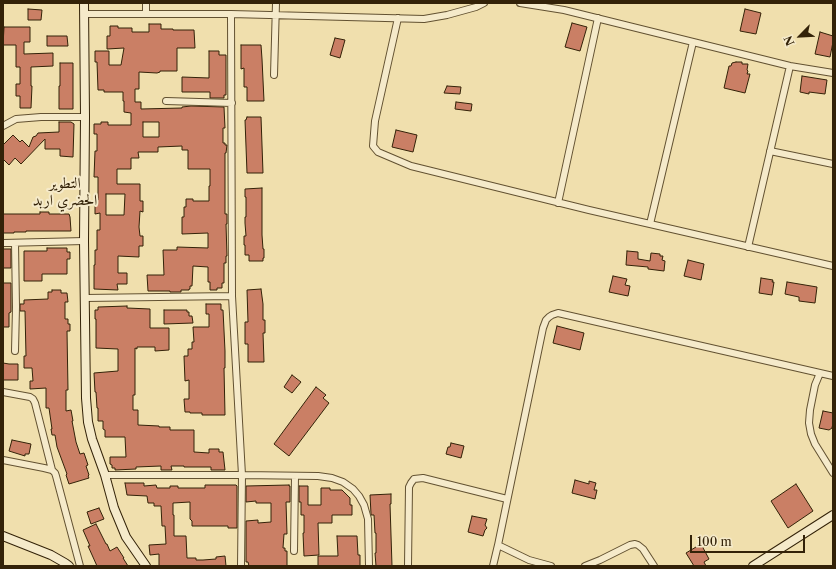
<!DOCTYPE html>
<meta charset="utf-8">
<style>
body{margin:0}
#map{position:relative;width:836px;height:569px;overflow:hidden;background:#f0dfad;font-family:"Libre Caslon Text",serif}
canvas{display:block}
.frame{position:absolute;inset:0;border:4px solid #332208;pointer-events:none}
.north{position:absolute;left:780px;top:16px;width:40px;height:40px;-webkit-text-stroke:3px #f5eaca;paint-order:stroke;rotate:246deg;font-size:11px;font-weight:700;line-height:16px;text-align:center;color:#332208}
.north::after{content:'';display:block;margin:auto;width:14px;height:18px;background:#332208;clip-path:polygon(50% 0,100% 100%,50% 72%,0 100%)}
.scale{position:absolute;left:690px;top:535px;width:115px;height:18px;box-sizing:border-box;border:2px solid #332208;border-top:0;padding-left:5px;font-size:12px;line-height:14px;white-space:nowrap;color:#332208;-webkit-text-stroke:3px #f5eaca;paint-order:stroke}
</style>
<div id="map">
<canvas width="836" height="569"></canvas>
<div class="frame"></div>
<div class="north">N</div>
<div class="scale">100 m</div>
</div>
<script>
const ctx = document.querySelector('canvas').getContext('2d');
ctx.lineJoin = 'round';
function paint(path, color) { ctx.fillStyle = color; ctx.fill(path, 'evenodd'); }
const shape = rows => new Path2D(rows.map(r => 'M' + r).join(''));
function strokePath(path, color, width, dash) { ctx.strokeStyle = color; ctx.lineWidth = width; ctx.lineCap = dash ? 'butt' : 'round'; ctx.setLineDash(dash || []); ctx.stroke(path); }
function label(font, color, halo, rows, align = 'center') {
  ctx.font = font + ' "Libre Caslon Text",Amiri,serif'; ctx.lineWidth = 4; ctx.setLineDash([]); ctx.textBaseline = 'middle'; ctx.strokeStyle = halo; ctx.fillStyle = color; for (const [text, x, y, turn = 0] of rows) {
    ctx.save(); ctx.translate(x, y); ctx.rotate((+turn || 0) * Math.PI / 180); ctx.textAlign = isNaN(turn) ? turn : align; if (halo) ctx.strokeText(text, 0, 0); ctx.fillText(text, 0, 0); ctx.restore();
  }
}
const building = shape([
 [28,9,42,10,41,20,28,20,28,9],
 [745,9,761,13,756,34,740,31,745,9],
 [572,23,587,27,580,51,565,47,572,23],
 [149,24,161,24,161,29,173,29,173,30,194,30,195,48,177,48,177,71,160,71,160,72,157,73,139,72,139,89,135,89,135,102,141,102,141,109,182,108,182,107,191,106,224,107,225,128,223,128,223,143,225,143,225,145,227,145,226,153,225,153,225,214,227,214,227,224,226,224,227,256,226,256,226,263,224,263,224,283,222,283,222,288,217,288,217,290,210,290,210,282,208,282,208,267,193,266,192,286,190,286,190,289,189,289,189,290,181,290,181,292,170,292,170,291,148,291,147,275,164,275,163,250,177,250,177,247,208,248,208,233,182,234,182,217,184,217,184,207,186,207,186,199,193,199,193,201,209,201,209,186,210,186,210,169,188,169,188,150,182,150,182,146,158,147,158,152,138,152,139,158,131,158,131,169,117,169,117,184,140,184,140,201,143,201,143,212,140,211,139,227,140,236,143,236,143,246,139,246,139,257,118,256,118,273,127,273,127,284,117,284,118,290,94,289,94,265,95,265,95,250,97,250,97,230,100,230,100,213,95,214,95,201,98,200,98,177,94,177,95,151,97,151,97,134,94,134,94,124,101,124,101,122,108,122,108,125,131,125,131,113,124,112,124,101,123,101,123,92,104,92,104,90,98,90,97,62,95,62,95,51,109,51,109,65,121,65,124,48,107,49,107,36,110,36,110,26,118,26,118,28,132,28,132,32,149,32,149,24],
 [143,122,159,122,159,137,143,137,143,122],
 [106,194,125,194,124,215,106,215,106,194],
 [4,27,30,27,30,42,24,42,24,54,53,53,53,66,31,67,31,86,32,86,31,108,20,108,20,96,16,96,16,84,20,84,20,67,16,67,16,45,3,45,4,27],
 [820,32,833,36,833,42,830,57,815,54,820,32],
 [47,36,67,36,68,46,47,46,47,36],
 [335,38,345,40,340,58,330,55,335,38],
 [241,45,261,45,262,59,264,101,247,101,247,87,244,87,244,68,241,69,241,45],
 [209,51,219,51,219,55,226,55,226,95,224,95,224,98,210,98,210,92,182,92,182,77,209,78,209,51],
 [736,62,742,62,742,64,748,64,747,70,748,71,747,74,750,74,745,93,724,88,729,66,731,66,732,63,736,62],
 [60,63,73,63,73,109,59,109,59,86,60,86,60,63],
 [802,76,827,80,825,94,809,92,809,94,800,92,802,76],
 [447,86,461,87,460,94,444,93,447,86],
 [456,102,472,104,471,111,455,109,456,102],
 [247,117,261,117,263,173,247,173,245,120,246,120,247,117],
 [59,122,71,122,74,124,73,157,60,156,60,149,45,149,45,139,21,164,15,158,9,165,3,159,3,145,13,135,20,142,22,140,29,147,33,137,36,136,38,133,59,132,59,122],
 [396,130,417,135,413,152,392,147,396,130],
 [262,188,262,235,263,249,264,249,264,258,263,258,263,261,249,261,249,255,245,255,245,245,244,245,244,236,246,236,245,223,245,217,246,217,246,197,245,197,245,189,262,188],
 [40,212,49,212,49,214,69,214,70,217,71,231,26,231,26,232,14,232,14,233,3,233,3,214,40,214,40,212],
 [47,248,67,248,67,252,70,252,70,259,67,259,67,274,42,274,42,281,24,281,24,251,47,251,47,248],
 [3,249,11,249,11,268,3,268,3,249],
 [627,251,638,252,638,259,650,261,651,253,660,254,660,256,663,256,662,260,665,261,664,271,648,269,648,267,626,265,627,251],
 [688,260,704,264,701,280,684,276,688,260],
 [613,276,627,279,625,285,630,286,628,296,609,292,613,276],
 [761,278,773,280,772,282,774,282,772,295,759,293,761,278],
 [787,282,817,287,815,303,799,301,799,297,785,294,787,282],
 [3,283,11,283,11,312,9,313,9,327,3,327,3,283],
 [261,289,263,304,263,320,265,320,265,333,263,333,264,362,248,362,248,344,245,344,245,322,248,322,247,290,261,289],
 [52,290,61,290,61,293,67,293,68,302,65,302,65,319,68,319,68,324,70,324,70,331,67,331,68,390,66,390,66,411,71,410,73,421,72,421,76,442,80,454,84,453,88,465,86,466,89,475,88,476,89,478,69,484,66,475,67,474,57,447,55,435,52,435,51,429,52,429,49,408,46,408,46,388,30,389,30,381,33,381,32,368,24,368,24,356,26,356,25,311,20,311,20,304,24,304,24,300,48,299,48,292,52,292,52,290],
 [206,304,221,304,221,310,223,310,225,351,225,368,224,368,225,415,202,415,202,413,190,413,190,412,185,412,184,399,189,399,189,380,185,381,184,356,188,356,188,349,192,349,192,342,194,342,193,327,209,327,209,314,206,314,206,304],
 [127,306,127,308,150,309,150,328,169,328,169,350,155,351,155,347,137,347,137,349,135,348,135,395,133,395,133,410,138,410,138,425,159,426,159,427,170,427,170,430,194,430,194,452,209,453,209,449,219,449,219,452,223,452,225,470,211,470,211,467,184,467,184,466,171,466,172,470,161,470,161,466,136,467,136,469,115,470,115,468,112,468,112,465,110,464,110,457,126,457,125,437,105,437,105,430,103,429,103,421,98,421,98,408,97,408,96,392,95,392,94,373,118,371,118,349,96,348,96,319,95,319,95,310,98,310,98,307,127,306],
 [164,310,187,310,187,312,189,312,189,316,192,316,193,323,164,324,164,310],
 [557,326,584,333,580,350,553,343,557,326],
 [3,363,9,364,18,364,18,380,3,380,3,363],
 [292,375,301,382,292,393,284,387,292,375],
 [316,387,326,395,323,398,329,403,289,456,274,444,316,387],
 [823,411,833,413,833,423,832,428,829,430,819,428,823,411],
 [12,440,31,444,29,454,25,454,25,456,9,451,12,440],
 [451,443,464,446,461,458,446,454,448,447,450,447,451,443],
 [575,480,589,484,589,481,596,483,594,490,597,490,595,499,572,493,575,480],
 [125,483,144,483,144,486,156,485,157,488,170,488,170,486,178,486,178,488,205,488,205,485,236,485,237,486,237,528,228,528,228,526,192,526,192,521,190,519,190,502,173,503,173,515,174,515,174,536,186,536,187,558,196,558,196,560,203,560,216,559,216,557,225,556,226,566,159,566,159,554,150,555,149,545,166,544,165,526,162,526,161,506,154,506,154,503,148,503,147,496,127,495,125,483],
 [796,484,813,511,788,528,771,501,796,484],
 [289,485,289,486,290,486,290,502,286,502,287,534,284,534,283,548,285,548,285,551,287,551,287,566,249,566,248,562,246,562,246,521,258,520,258,523,271,522,271,503,256,503,256,501,246,502,246,486,289,485],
 [299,486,308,486,308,505,321,505,321,488,330,488,330,490,342,490,350,498,350,505,352,505,352,515,332,515,332,523,318,523,319,555,304,556,303,533,304,533,304,515,301,515,301,502,299,502,299,486],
 [391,494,391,504,390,504,392,566,376,566,375,553,376,553,376,533,375,533,374,515,371,515,371,514,370,495,391,494],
 [99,508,104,519,91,524,87,512,99,508],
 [472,516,487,519,485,525,487,528,485,530,483,536,468,532,472,516],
 [96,524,106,544,107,544,110,551,117,547,124,558,123,558,128,566,97,566,88,546,90,546,83,530,96,524],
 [337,536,357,536,358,555,360,555,360,566,318,566,318,556,338,556,337,536],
 [701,544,709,559,704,562,706,566,694,566,686,553,701,544]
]);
const street = shape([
 [520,3,564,10,790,66,833,73],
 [84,14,231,14,424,19,447,15,476,7,484,3],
 [146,14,146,3],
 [231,14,232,296,242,475,241,566],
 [398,18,375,121,373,146,378,152,411,166,589,210,833,266],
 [274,75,276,3],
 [166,101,232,103],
 [3,126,16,119,41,117,85,117],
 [770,151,833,164],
 [558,203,598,18],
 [650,224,693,42],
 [3,243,84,241],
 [748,247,790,66],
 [85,298,232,296],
 [15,351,16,307,15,243],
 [820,373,815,385,810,410,809,423,811,434,815,444,833,473],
 [3,392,30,397,33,399,35,403,52,470],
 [3,460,44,468,52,470,55,473,56,476,80,566],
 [105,475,242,475,318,476,332,478,343,482,353,489,359,496,364,505,368,519,369,566],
 [498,545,529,560,551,566],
 [294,551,295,476],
 [408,566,409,487,411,483,414,479,423,478,507,499],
 [493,566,498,545,543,328,546,320,549,317,552,315,558,313,833,376],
 [585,566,600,560,630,545,635,544,638,545,643,549,654,566]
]);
const secondary = shape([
 [84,3,85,117,84,241,86,398,88,422,92,439,105,475,114,508,126,537,146,566],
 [3,536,51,555,65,563,69,566],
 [753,566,833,515]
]);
const neighbourhoodNames = [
 ["التطوير",65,184],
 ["الحضري اربد",65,201]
];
paint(building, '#ca7f65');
strokePath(building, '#332208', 1);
strokePath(street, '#625131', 8);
strokePath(secondary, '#332208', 10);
strokePath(street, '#f5eaca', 6);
strokePath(secondary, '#f5eaca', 8);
label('15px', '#332208', '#f5eaca', neighbourhoodNames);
</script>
